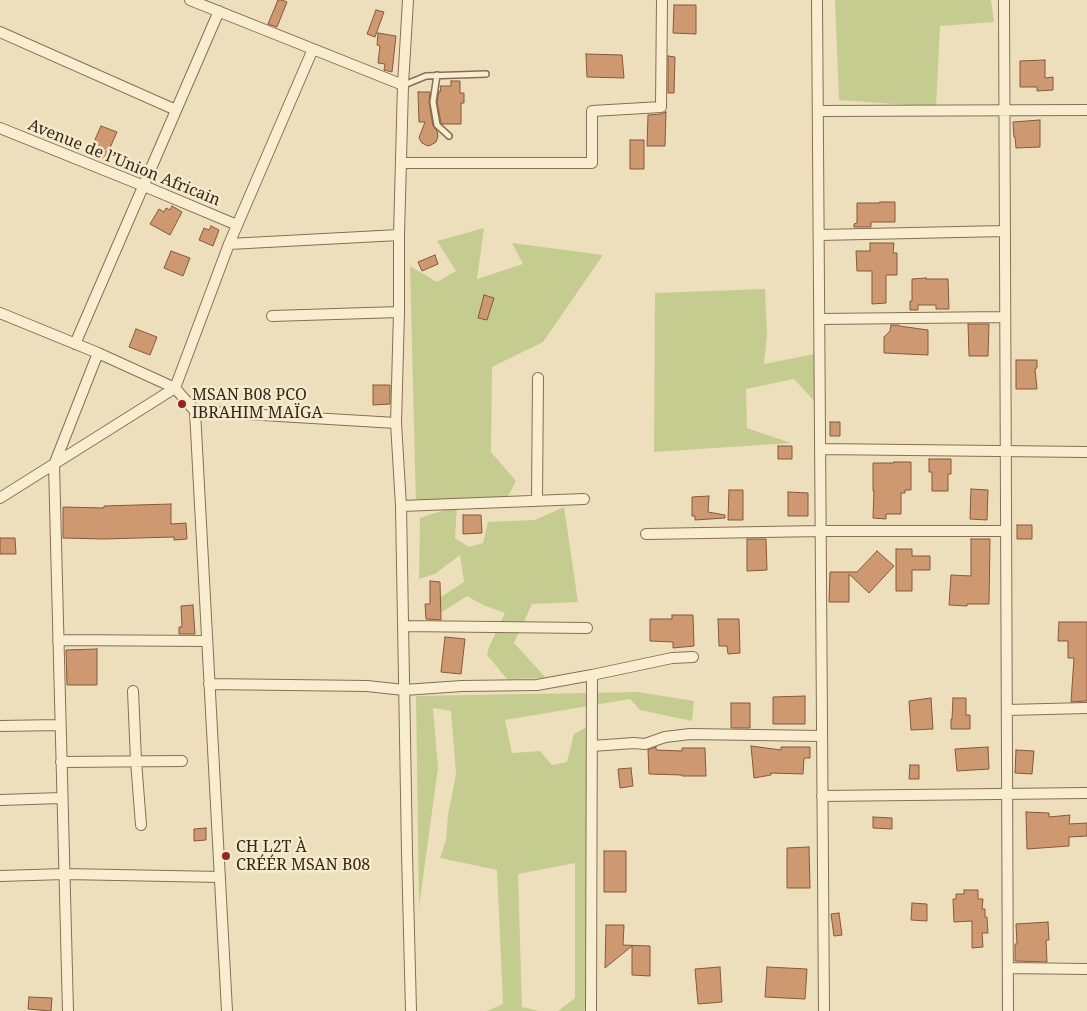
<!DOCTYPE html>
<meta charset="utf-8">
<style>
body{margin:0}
canvas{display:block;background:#eedfbc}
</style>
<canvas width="1087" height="1011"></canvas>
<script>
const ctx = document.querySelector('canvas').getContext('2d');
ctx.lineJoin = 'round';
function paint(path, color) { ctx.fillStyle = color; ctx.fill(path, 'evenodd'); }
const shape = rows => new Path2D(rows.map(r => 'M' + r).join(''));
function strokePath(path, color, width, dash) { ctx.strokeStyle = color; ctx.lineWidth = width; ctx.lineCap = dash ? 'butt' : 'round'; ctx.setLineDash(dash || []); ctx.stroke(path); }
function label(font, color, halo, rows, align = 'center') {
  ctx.font = font + ' "Noto Serif",serif'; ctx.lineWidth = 5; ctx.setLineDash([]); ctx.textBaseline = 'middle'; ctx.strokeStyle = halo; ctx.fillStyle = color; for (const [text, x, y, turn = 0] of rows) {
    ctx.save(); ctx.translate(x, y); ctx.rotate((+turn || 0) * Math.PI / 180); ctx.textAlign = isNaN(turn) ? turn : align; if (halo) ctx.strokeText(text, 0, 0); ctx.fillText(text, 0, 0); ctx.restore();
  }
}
const green = shape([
 [835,0,991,0,994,22,940,26,936,107,839,100],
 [484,228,477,279,523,264,512,243,603,255,543,342,492,367,491,452,516,481,506,500,416,506,410,266,437,282,456,271,437,241],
 [765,289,767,335,764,364,815,354,816,403,794,379,746,389,747,428,791,443,654,452,655,293],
 [457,506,455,538,469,547,483,543,488,522,535,520,564,507,578,602,532,604,514,643,546,678,507,679,487,655,489,647,505,613,483,605,467,596,439,614,430,604,464,582,460,555,435,574,419,579,420,518],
 [638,692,694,701,692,721,640,710,630,699,505,720,512,753,540,751,552,765,567,762,574,734,596,722,588,1007,584,1011,558,1011,575,998,575,863,518,874,522,1007,539,1011,487,1011,503,1004,497,870,440,858,446,840,448,815,456,774,451,711,433,708,438,768,419,907,416,696]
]);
const building = shape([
 [278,0,282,0,287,2,277,27,268,24,278,0],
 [674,5,696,5,696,34,673,33,674,5],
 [376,10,384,12,375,37,367,34,376,10],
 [378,33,396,36,392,72,384,70,385,64,378,63,380,46,377,45,378,33],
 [586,54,622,55,624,78,587,77,586,54],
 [668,56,675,57,674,93,668,93,668,56],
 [1045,60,1045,78,1053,77,1053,90,1037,91,1037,87,1020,87,1020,61,1045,60],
 [451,81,460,81,460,93,464,93,464,103,461,103,461,124,442,124,441,123,437,102,439,91,441,91,440,86,451,86,451,81],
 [418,92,430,92,429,102,433,126,437,131,438,136,436,142,431,145,428,146,422,143,419,138,420,135,425,122,419,122,418,92],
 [666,112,665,146,647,146,648,115,661,114,666,112],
 [1040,120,1040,147,1016,148,1015,137,1014,137,1013,122,1040,120],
 [101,126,117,132,105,159,89,153,101,126],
 [630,140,644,140,644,169,630,169,630,140],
 [880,202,895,202,895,222,871,222,871,227,854,227,854,224,857,223,857,203,880,203,880,202],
 [172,206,182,212,170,235,150,224,159,209,164,212,166,208,170,210,172,206],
 [211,226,219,230,213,246,199,240,204,228,209,230,211,226],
 [870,243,894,243,893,253,897,253,897,275,886,275,886,303,872,304,872,271,857,271,856,251,870,251,870,243],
 [171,251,190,258,183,276,164,268,171,251],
 [435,255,438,264,422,271,418,262,435,255],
 [926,278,926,279,948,279,949,309,936,309,936,305,918,305,918,310,910,310,910,301,912,301,912,279,926,278],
 [484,295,494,298,487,320,478,318,484,295],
 [968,324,989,324,988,356,969,356,968,324],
 [891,325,899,325,899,326,928,330,928,355,884,353,884,337,890,331,891,325],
 [136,329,157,337,150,355,129,347,136,329],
 [1016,360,1037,360,1037,368,1035,369,1037,389,1016,389,1016,360],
 [373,385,390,385,390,404,373,405,373,385],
 [830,422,840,422,840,436,830,436,830,422],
 [778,446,792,446,792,459,778,459,778,446],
 [929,459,951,459,951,474,948,474,948,491,932,491,932,472,929,472,929,459],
 [894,462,911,462,911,490,905,490,905,493,901,493,901,514,886,514,886,519,873,518,874,491,873,491,873,463,894,463,894,462],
 [971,489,988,490,987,520,970,519,971,489],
 [729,490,743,490,743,520,728,520,729,490],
 [788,492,808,493,808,516,788,516,788,492],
 [709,496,708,512,725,515,725,518,695,520,695,516,692,516,692,497,709,496],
 [171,504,171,524,186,523,187,539,174,540,174,537,103,539,63,538,63,507,104,508,104,506,171,504],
 [463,515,481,515,482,533,463,534,463,515],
 [1017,525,1032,525,1032,539,1017,539,1017,525],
 [0,538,15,538,16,554,0,554,0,538],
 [747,539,766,539,767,570,747,571,747,539],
 [971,539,990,539,989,604,967,604,967,606,949,605,951,575,971,576,971,539],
 [896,549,912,549,912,556,930,556,930,570,912,570,912,591,896,591,896,549],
 [877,551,894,566,869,593,849,574,849,602,829,602,830,572,857,572,877,551],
 [430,581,440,582,441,620,426,619,425,604,430,604,430,581],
 [193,605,195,634,179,634,179,627,182,627,181,606,193,605],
 [672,615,693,615,694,646,673,648,673,642,650,641,650,619,672,619,672,615],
 [718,619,739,619,740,653,728,654,727,646,719,646,718,619],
 [1059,622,1087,622,1087,701,1071,702,1074,658,1068,658,1068,641,1058,641,1059,622],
 [445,637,465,639,461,674,441,672,445,637],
 [97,649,97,685,67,685,66,650,97,649],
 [805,696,805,724,773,724,773,697,805,696],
 [931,698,933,729,911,730,909,701,931,698],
 [953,698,966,698,966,715,970,715,970,729,951,729,951,719,952,719,953,698],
 [731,703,750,703,750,728,731,728,731,703],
 [751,746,781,750,781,747,810,747,810,758,804,758,803,774,771,773,771,775,754,778,751,746],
 [656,747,656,750,682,751,682,748,705,748,706,776,682,776,682,775,649,774,648,750,656,747],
 [988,747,989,769,957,771,955,749,988,747],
 [1016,750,1034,751,1032,774,1015,773,1016,750],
 [910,765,919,765,919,779,909,779,910,765],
 [631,768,633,786,620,788,618,769,631,768],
 [1026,812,1049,813,1049,817,1070,815,1069,824,1087,823,1087,836,1069,837,1069,846,1027,849,1026,812],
 [873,817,892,818,892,829,873,828,873,817],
 [206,828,206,840,194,841,194,829,206,828],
 [809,847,810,888,787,888,787,848,809,847],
 [604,851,626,851,626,892,604,892,604,851],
 [964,890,978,890,978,899,983,899,982,909,985,909,985,917,987,917,988,933,982,933,983,947,972,948,972,921,954,922,953,899,956,899,956,894,964,894,964,890],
 [912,903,927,904,927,921,911,920,912,903],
 [839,913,842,935,834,936,831,914,839,913],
 [1048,922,1049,940,1046,940,1047,962,1015,961,1015,944,1017,944,1016,924,1048,922],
 [606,925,624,925,623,945,650,946,650,976,632,975,632,946,605,968,606,925],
 [720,967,722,1002,698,1004,695,969,720,967],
 [767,967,807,969,805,999,765,997,767,967],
 [29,997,52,998,51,1011,28,1009,29,997]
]);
const service = shape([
 [437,75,433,102,437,125,449,136],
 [404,85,426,76,486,74]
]);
const minor = shape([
 [190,0,403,85],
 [408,0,403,85,399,235,399,312,396,423,401,506,407,853,411,1011],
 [817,0,824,1011],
 [1004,0,1008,1011],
 [0,32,176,110],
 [818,111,1087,110],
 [0,128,144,186,237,225],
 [401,163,592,163,592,111,661,107,662,0],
 [819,235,1005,231],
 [229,244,399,235],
 [0,313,98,353,175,388,195,411,227,1011],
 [272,316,399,312],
 [819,319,1005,317],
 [75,344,219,11],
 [195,411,396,423],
 [820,449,1087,452],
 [0,498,175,388,229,244,313,49],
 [537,500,538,378],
 [401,506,584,499],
 [646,534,821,531,1006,531],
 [403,626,587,628],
 [58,640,207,641],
 [209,684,367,686,404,690,462,686,537,685,592,675,672,658,693,657],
 [133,691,136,761,141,825],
 [1007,710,1087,708],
 [0,726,60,725],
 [592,746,634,743,645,744,665,737,690,734,822,736],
 [61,762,182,761],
 [822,796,1087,793],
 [0,800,62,798],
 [0,876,65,874,220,877],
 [1008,968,1087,969],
 [68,1011,54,465,98,353],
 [591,1011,592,675]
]);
const markers = [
 [182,404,5,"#962425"],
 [226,856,5,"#962425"]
];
const streetNames = [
 ["Avenue de l’Union Africain",124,163,22]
];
const poiNames = [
 ["MSAN B08 PCO",192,395],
 ["IBRAHIM MAÏGA",192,413],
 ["CH L2T À",236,847],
 ["CRÉÉR MSAN B08",236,865]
];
paint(green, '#c5cc90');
paint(building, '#ce9871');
strokePath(building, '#86593b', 1);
strokePath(service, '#866f55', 8);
strokePath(minor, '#866f55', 12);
strokePath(service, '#f9edcf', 5);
strokePath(minor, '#f9edcf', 10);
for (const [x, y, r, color] of markers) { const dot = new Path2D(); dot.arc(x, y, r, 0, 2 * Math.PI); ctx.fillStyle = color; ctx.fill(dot); strokePath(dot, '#f6eacc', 2); }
label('16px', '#35271b', '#f6eacc', streetNames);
label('16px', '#35271b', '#f6eacc', poiNames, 'left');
</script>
